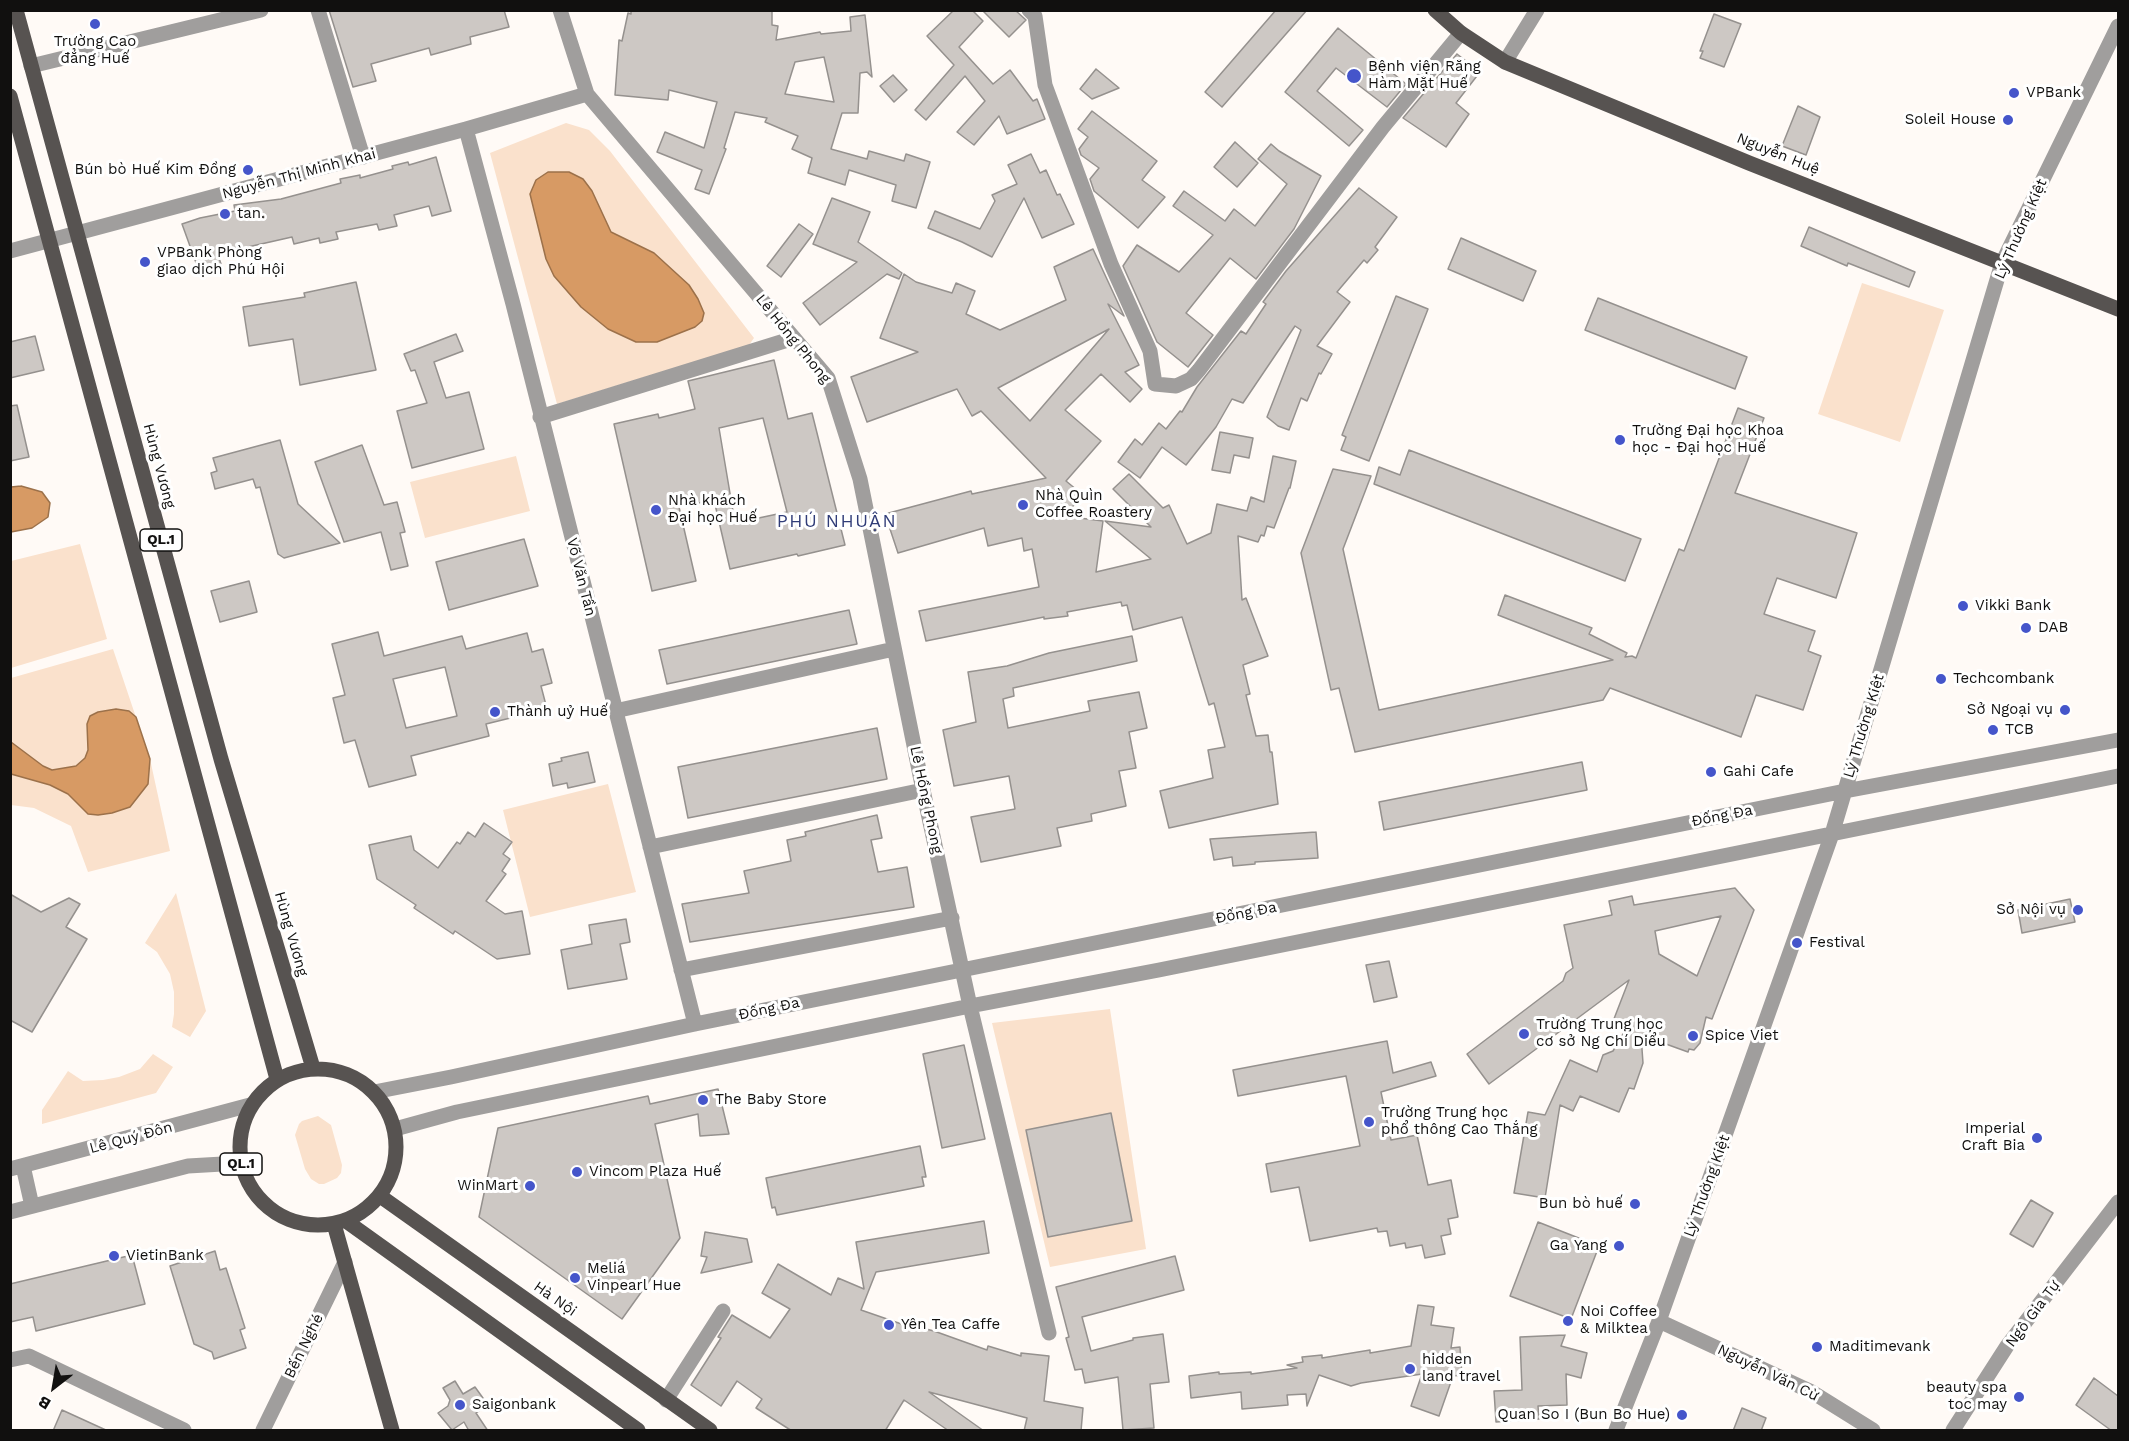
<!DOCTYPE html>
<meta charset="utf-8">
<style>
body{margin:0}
#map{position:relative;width:2129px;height:1441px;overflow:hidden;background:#fffaf6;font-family:"Work Sans",sans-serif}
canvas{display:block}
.frame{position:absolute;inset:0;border:12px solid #11100f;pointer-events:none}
.north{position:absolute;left:24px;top:1357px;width:60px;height:60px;-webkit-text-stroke:4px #fff;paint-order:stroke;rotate:211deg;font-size:16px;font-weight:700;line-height:24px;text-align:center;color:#11100f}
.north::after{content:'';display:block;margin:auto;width:21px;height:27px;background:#11100f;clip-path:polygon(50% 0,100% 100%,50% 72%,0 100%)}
</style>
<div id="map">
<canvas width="2129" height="1441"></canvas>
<div class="frame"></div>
<div class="north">B</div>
</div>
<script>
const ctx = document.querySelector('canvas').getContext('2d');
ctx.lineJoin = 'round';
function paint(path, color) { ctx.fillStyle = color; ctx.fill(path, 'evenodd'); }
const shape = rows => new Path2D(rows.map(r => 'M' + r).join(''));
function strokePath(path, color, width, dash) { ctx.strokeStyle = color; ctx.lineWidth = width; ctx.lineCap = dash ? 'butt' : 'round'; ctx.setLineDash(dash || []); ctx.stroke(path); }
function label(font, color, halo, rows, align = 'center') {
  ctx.font = font + ' "Work Sans",sans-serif'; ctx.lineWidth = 6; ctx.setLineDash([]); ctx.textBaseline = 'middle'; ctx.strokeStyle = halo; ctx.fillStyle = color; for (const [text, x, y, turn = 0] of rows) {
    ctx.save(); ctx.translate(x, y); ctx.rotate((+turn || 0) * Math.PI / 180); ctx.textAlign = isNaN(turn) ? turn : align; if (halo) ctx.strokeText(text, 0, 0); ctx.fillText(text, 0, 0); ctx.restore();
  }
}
const green = shape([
 [566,123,589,130,610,151,754,338,749,345,557,404,490,153],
 [1862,283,1944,310,1900,442,1818,414],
 [516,456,530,511,425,538,410,482],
 [80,544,107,639,11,668,11,561],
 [113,649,150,759,170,851,88,872,71,826,34,808,11,805,11,678],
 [608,784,636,892,530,917,503,810],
 [176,893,206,1011,190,1037,172,1027,174,1014,174,992,170,974,157,952,145,943],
 [1110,1009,1146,1249,1050,1267,992,1023],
 [153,1054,173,1067,156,1093,42,1124,42,1110,68,1071,83,1081,103,1080,119,1077,140,1069],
 [318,1116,331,1125,342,1165,341,1173,337,1178,324,1184,319,1184,311,1179,305,1169,295,1135,299,1124,302,1121]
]);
const water = shape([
 [548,172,569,172,583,179,592,191,611,232,654,253,689,285,698,299,704,313,702,321,695,327,657,342,636,342,608,329,581,307,554,276,546,259,530,194,536,180,548,172],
 [21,486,42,492,50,503,48,517,32,528,11,532,11,487,21,486],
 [116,709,129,711,136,717,150,759,148,784,130,807,112,813,98,815,88,814,68,794,50,785,11,774,11,742,43,766,52,770,76,766,85,758,88,750,87,724,90,716,98,712,116,709]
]);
const building = shape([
 [329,10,504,10,509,27,470,37,471,44,431,55,429,48,371,64,376,81,353,87,329,10],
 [631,10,772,10,772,25,778,26,776,40,820,32,821,34,851,31,850,17,865,15,872,77,867,72,860,73,858,113,842,113,831,149,867,159,869,151,904,161,906,154,930,162,916,208,892,201,896,185,849,170,845,185,808,173,812,158,792,149,798,136,765,122,767,118,735,112,724,148,726,149,709,194,695,189,702,170,657,152,665,132,704,148,717,102,669,90,668,100,615,95,619,40,622,41,628,13,631,14,631,10],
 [824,57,834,102,785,94,795,62,824,57],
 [954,10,972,10,983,21,959,47,993,84,1010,70,1033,101,1037,99,1045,119,1007,134,999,116,974,145,957,132,985,101,965,76,926,120,915,110,954,65,927,36,954,10],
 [982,10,1015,10,1026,20,1009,37,982,10],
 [1276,10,1307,10,1222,107,1205,92,1276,10],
 [1714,14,1741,24,1724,67,1700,58,1703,51,1700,51,1714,14],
 [1338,28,1406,84,1387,107,1336,68,1317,91,1363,130,1349,146,1285,92,1338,28],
 [1457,54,1480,72,1456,103,1469,114,1446,147,1403,118,1457,54],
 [1096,69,1119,88,1092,99,1080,89,1096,69],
 [893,75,907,90,894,102,880,86,893,75],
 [1798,106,1820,117,1806,155,1782,146,1798,106],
 [1092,111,1157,161,1142,180,1165,197,1138,228,1094,191,1090,179,1099,168,1081,155,1079,149,1088,137,1078,129,1092,111],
 [1235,142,1258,163,1237,187,1214,167,1235,142],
 [1271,144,1279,151,1321,176,1294,229,1256,279,1230,258,1186,313,1213,335,1188,367,1157,342,1123,266,1137,245,1179,272,1213,235,1173,206,1184,191,1225,221,1234,209,1255,226,1287,184,1258,159,1271,144],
 [1031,154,1040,173,1046,170,1057,195,1060,194,1074,224,1042,238,1024,198,992,257,962,242,928,228,935,211,980,229,995,201,992,195,1017,184,1008,165,1031,154],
 [436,157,451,211,432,216,429,206,394,215,397,226,379,230,377,224,336,232,338,239,320,243,319,238,294,244,292,237,239,249,240,251,218,255,221,264,199,271,182,224,200,218,235,211,234,205,281,199,341,183,340,179,360,175,360,178,393,169,392,166,408,162,409,165,436,157],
 [1359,188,1397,217,1375,247,1378,250,1367,263,1364,260,1337,292,1350,302,1317,346,1332,354,1321,374,1319,373,1307,401,1301,398,1289,430,1278,426,1267,417,1301,330,1295,326,1243,403,1232,399,1216,427,1186,465,1162,447,1140,478,1118,462,1135,439,1142,445,1159,423,1166,429,1180,411,1182,412,1197,387,1241,331,1246,334,1266,304,1263,302,1286,271,1359,188],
 [832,198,870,212,858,242,902,273,899,279,887,274,820,325,803,303,857,262,813,244,832,198],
 [799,224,813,234,781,277,767,266,799,224],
 [1809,227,1915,272,1909,287,1848,263,1847,266,1801,246,1809,227],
 [1461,238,1536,271,1523,301,1448,269,1461,238],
 [1093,249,1124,316,1108,304,1139,365,1125,372,1142,389,1130,402,1101,374,1065,410,1101,441,1066,481,1083,495,1064,516,1103,521,1096,572,1151,559,1105,521,1151,527,1113,489,1129,474,1163,508,1169,505,1187,544,1211,533,1217,504,1247,511,1251,497,1264,502,1273,456,1296,461,1290,488,1289,488,1274,528,1267,526,1264,536,1261,535,1258,542,1238,536,1242,600,1246,598,1268,656,1243,665,1250,694,1246,695,1256,736,1268,735,1270,752,1272,752,1278,804,1169,828,1160,791,1213,778,1208,750,1225,747,1214,703,1209,705,1182,617,1133,630,1127,605,1122,606,1121,602,1067,612,1068,616,1044,619,1044,617,926,641,919,611,1039,587,1032,549,1024,551,1022,538,988,546,984,528,898,553,885,514,971,491,972,494,1046,478,981,411,972,416,957,389,867,422,851,377,918,352,880,338,904,274,916,282,952,293,956,283,975,291,966,314,1000,330,1066,300,1054,267,1093,249],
 [1109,329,1030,421,998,388,1109,329],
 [356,282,376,370,300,385,293,339,249,346,243,307,305,297,304,293,356,282],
 [1396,296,1428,309,1369,461,1341,450,1346,437,1342,435,1396,296],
 [1598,298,1747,357,1735,389,1585,330,1598,298],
 [456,334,463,351,434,362,446,398,469,392,484,449,412,468,397,411,427,403,415,370,411,371,404,354,456,334],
 [35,336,44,370,10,378,10,342,35,336],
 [774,360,788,419,812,413,845,545,798,556,797,554,730,569,714,500,679,507,696,581,652,591,614,424,658,414,659,418,695,409,688,381,774,360],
 [763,418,787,512,735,523,719,428,763,418],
 [17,405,29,457,10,461,10,406,17,405],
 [1738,408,1764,418,1735,493,1857,533,1836,598,1777,578,1764,614,1815,631,1808,651,1821,656,1803,710,1756,695,1741,737,1610,688,1603,700,1355,752,1339,688,1331,690,1301,553,1333,469,1371,476,1343,549,1379,710,1613,660,1498,615,1505,595,1592,628,1589,634,1627,653,1625,657,1632,656,1636,658,1679,549,1684,551,1738,408],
 [1220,432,1253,438,1249,458,1234,455,1230,473,1212,470,1220,432],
 [280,440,298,504,340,543,284,558,278,554,260,487,256,488,253,479,215,489,211,473,217,471,213,458,280,440],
 [362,445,384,505,397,502,405,532,400,533,408,566,391,570,381,532,344,542,315,462,362,445],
 [1409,450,1641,539,1625,581,1374,484,1379,467,1400,475,1409,450],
 [524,539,538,586,449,610,436,562,524,539],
 [249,581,257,612,220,622,211,591,249,581],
 [849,610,857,644,667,684,659,650,849,610],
 [378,632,384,656,462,636,466,649,527,633,532,652,543,649,552,683,541,686,547,709,486,724,489,736,411,756,416,775,369,787,355,740,344,743,333,698,345,695,332,644,378,632],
 [445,667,457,716,406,728,393,679,445,667],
 [1132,636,1137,661,1013,688,1014,696,1003,699,1008,728,1090,711,1088,701,1139,692,1147,728,1129,732,1136,768,1119,771,1126,806,1091,814,1092,821,1057,828,1061,846,981,862,971,817,1015,809,1009,776,954,786,943,730,976,722,968,672,1007,666,1049,653,1132,636],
 [877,728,887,779,688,818,678,767,877,728],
 [588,752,595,782,568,788,567,783,553,786,549,764,562,761,561,758,588,752],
 [1582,762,1587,790,1384,830,1379,802,1582,762],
 [877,815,882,838,871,840,878,872,907,867,914,907,690,942,682,904,749,893,744,871,791,861,787,840,806,836,805,832,877,815],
 [484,823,512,842,503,854,510,859,502,871,506,874,486,901,505,914,522,911,530,954,497,959,455,931,453,934,414,908,416,905,377,879,369,845,411,836,414,850,438,868,457,842,460,844,468,832,475,837,484,823],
 [1316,832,1318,858,1255,862,1255,864,1233,866,1232,857,1214,860,1210,839,1316,832],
 [1735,888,1754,910,1712,1019,1706,1017,1700,1043,1694,1050,1689,1049,1688,1052,1641,1035,1643,1063,1634,1089,1629,1088,1619,1112,1580,1096,1573,1111,1560,1105,1545,1198,1514,1193,1528,1112,1545,1115,1570,1060,1597,1072,1603,1055,1613,1051,1626,1029,1612,1024,1629,980,1489,1084,1467,1054,1563,981,1566,973,1573,968,1564,925,1612,915,1609,901,1632,896,1634,905,1735,888],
 [1721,916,1697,976,1659,954,1655,931,1721,916],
 [10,894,41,912,69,898,80,904,66,927,87,939,32,1032,10,1020,10,894],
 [2070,899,2075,922,2022,933,2018,910,2070,899],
 [626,919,630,942,620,944,627,979,568,989,561,950,592,944,589,925,626,919],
 [1389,961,1397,997,1374,1002,1366,965,1389,961],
 [1387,1041,1393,1073,1431,1062,1436,1076,1381,1092,1391,1140,1417,1135,1428,1185,1451,1180,1458,1217,1448,1219,1451,1234,1441,1236,1445,1254,1425,1258,1422,1245,1406,1248,1405,1243,1390,1246,1387,1231,1378,1232,1377,1228,1310,1241,1299,1187,1271,1192,1266,1164,1360,1146,1346,1076,1238,1096,1233,1070,1387,1041],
 [964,1045,985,1139,942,1148,923,1054,964,1045],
 [718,1089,729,1134,700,1136,698,1114,655,1124,680,1238,622,1319,479,1217,498,1128,648,1096,650,1104,718,1089],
 [1111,1113,1132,1221,1048,1237,1026,1130,1111,1113],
 [920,1146,926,1177,922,1177,924,1186,777,1215,775,1207,772,1208,766,1178,920,1146],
 [2031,1200,2053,1213,2033,1247,2010,1234,2031,1200],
 [984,1221,989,1253,876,1272,861,1310,913,1328,914,1326,934,1331,987,1350,988,1346,1021,1356,1021,1353,1049,1356,1044,1401,1083,1408,1081,1431,1024,1431,1027,1418,929,1392,984,1431,949,1431,904,1400,885,1431,792,1431,756,1408,762,1399,737,1381,721,1406,691,1385,721,1338,718,1337,732,1315,770,1338,790,1309,762,1293,778,1264,831,1295,838,1278,864,1289,856,1242,984,1221],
 [1538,1222,1599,1246,1571,1319,1510,1296,1538,1222],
 [705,1232,747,1239,752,1262,701,1273,707,1257,701,1256,705,1232],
 [215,1251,220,1270,226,1268,245,1328,240,1330,246,1348,214,1359,212,1352,194,1344,170,1266,215,1251],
 [132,1255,145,1304,36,1331,33,1317,10,1322,10,1284,132,1255],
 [1175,1256,1184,1290,1082,1317,1091,1351,1133,1340,1133,1338,1163,1334,1169,1382,1150,1384,1154,1428,1123,1430,1118,1377,1085,1383,1082,1369,1075,1370,1066,1338,1069,1337,1056,1287,1175,1256],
 [1418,1305,1434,1307,1431,1325,1454,1328,1451,1348,1460,1347,1462,1375,1453,1376,1439,1416,1411,1406,1422,1374,1361,1383,1351,1386,1319,1375,1307,1406,1306,1394,1287,1395,1288,1405,1242,1409,1241,1392,1191,1398,1189,1376,1219,1372,1219,1374,1251,1372,1251,1374,1297,1368,1287,1365,1303,1362,1302,1357,1322,1355,1322,1358,1370,1350,1370,1353,1411,1346,1418,1305],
 [1565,1335,1561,1346,1587,1353,1581,1378,1566,1374,1567,1405,1538,1406,1539,1419,1496,1422,1494,1391,1522,1390,1520,1337,1565,1335],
 [2094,1378,2118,1396,2118,1431,2112,1431,2076,1405,2094,1378],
 [455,1381,463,1394,475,1387,488,1405,476,1413,488,1431,469,1431,464,1422,452,1430,438,1413,448,1406,450,1400,443,1388,455,1381],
 [1742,1408,1766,1418,1761,1431,1733,1431,1742,1408],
 [62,1410,108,1431,53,1431,62,1410]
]);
const minor = shape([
 [318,10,363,157],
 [560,10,587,94,828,378,860,479,923,790,970,1006,1049,1333],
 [1029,10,1035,16,1045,85,1111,264,1150,351,1155,384,1176,386,1191,379,1199,370,1383,127,1461,33],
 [1505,62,1537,10],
 [31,66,261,10],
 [466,129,513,304,695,1024],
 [10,251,466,129,587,94],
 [540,417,794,338],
 [615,711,894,649],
 [650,847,923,790],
 [681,970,952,918],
 [374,1092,451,1077,695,1024,1845,791,2118,740],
 [395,1129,457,1112,970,1006,1159,970,2118,776],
 [23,1166,32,1206],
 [10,1169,250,1105],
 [10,1212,188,1166,240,1163],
 [1659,1321,1812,1392,1873,1430],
 [10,1360,29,1356,184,1430],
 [666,1400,723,1311],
 [263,1430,345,1262],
 [1616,1430,1659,1321,1832,834,2002,263,2118,26],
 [1953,1430,2007,1346,2118,1202]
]);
const major = shape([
 [16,10,221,759,313,1068],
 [1435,10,1461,33,1505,62,1749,163,2118,309],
 [10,96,277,1079],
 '240 1147a78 78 0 1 1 156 0a78 78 0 1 1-156 0Z',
 [380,1196,710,1430],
 [346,1221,638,1430],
 [334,1224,392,1430]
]);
const markers = [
 [95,24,6,"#4555ca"],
 [1354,76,8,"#4555ca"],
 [2014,93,6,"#4555ca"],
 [2008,120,6,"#4555ca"],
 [248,170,6,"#4555ca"],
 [225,214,6,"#4555ca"],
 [145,262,6,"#4555ca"],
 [1620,440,6,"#4555ca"],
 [1023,505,6,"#4555ca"],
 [656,510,6,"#4555ca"],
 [1963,606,6,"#4555ca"],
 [2026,628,6,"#4555ca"],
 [1941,679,6,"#4555ca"],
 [2065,710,6,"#4555ca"],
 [495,712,6,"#4555ca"],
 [1993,730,6,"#4555ca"],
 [1711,772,6,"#4555ca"],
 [2078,910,6,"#4555ca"],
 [1797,943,6,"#4555ca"],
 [1524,1034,6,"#4555ca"],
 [1693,1036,6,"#4555ca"],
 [703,1100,6,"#4555ca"],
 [1369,1122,6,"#4555ca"],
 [2037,1138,6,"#4555ca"],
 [577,1172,6,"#4555ca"],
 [530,1186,6,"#4555ca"],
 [1635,1204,6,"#4555ca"],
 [1619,1246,6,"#4555ca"],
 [114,1256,6,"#4555ca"],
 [575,1278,6,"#4555ca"],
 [1568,1321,6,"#4555ca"],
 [889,1325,6,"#4555ca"],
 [1817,1347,6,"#4555ca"],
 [1410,1369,6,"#4555ca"],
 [2019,1397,6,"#4555ca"],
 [460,1405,6,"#4555ca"],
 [1682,1415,6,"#4555ca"]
];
const shields = [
 [161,540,42],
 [241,1164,42]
];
const shieldNames = [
 ["QL.1",161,540],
 ["QL.1",241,1164]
];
const poiNames = [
 ["Trường Cao",95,42,"center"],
 ["đẳng Huế",95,59,"center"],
 ["Bệnh viện Răng",1368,67],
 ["Hàm Mặt Huế",1368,84],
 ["VPBank",2026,93],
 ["Soleil House",1996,120,"right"],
 ["Bún bò Huế Kim Đồng",236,170,"right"],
 ["tan.",237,214],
 ["VPBank Phòng",157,253],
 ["giao dịch Phú Hội",157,270],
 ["Trường Đại học Khoa",1632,431],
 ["học - Đại học Huế",1632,448],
 ["Nhà Quìn",1035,496],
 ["Coffee Roastery",1035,513],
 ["Nhà khách",668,501],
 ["Đại học Huế",668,518],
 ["Vikki Bank",1975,606],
 ["DAB",2038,628],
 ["Techcombank",1953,679],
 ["Sở Ngoại vụ",2053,710,"right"],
 ["Thành uỷ Huế",507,712],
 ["TCB",2005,730],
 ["Gahi Cafe",1723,772],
 ["Sở Nội vụ",2066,910,"right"],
 ["Festival",1809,943],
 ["Trường Trung học",1536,1025],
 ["cơ sở Ng Chí Diểu",1536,1042],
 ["Spice Viet",1705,1036],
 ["The Baby Store",715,1100],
 ["Trường Trung học",1381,1113],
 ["phổ thông Cao Thắng",1381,1130],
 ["Imperial",2025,1129,"right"],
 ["Craft Bia",2025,1146,"right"],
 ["Vincom Plaza Huế",589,1172],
 ["WinMart",518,1186,"right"],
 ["Bun bò huế",1623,1204,"right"],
 ["Ga Yang",1607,1246,"right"],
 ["VietinBank",126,1256],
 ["Meliá",587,1269],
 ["Vinpearl Hue",587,1286],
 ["Noi Coffee",1580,1312],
 ["& Milktea",1580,1329],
 ["Yên Tea Caffe",901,1325],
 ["Maditimevank",1829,1347],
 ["hidden",1422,1360],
 ["land travel",1422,1377],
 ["beauty spa",2007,1388,"right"],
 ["toc may",2007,1405,"right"],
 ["Saigonbank",472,1405],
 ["Quan So I (Bun Bo Hue)",1670,1415,"right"]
];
const streetNames = [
 ["Nguyễn Huệ",1778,154,22],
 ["Nguyễn Thị Minh Khai",299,174,-15],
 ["Lý Thường Kiệt",2021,229,-66],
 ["Lê Hồng Phong",793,339,51],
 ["Hùng Vương",159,466,75],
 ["Võ Văn Tần",581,577,76],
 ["Lý Thường Kiệt",1864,726,-73],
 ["Lê Hồng Phong",926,800,78],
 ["Đống Đa",1722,816,-11],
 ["Đống Đa",1246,913,-11],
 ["Hùng Vương",291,934,74],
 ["Đống Đa",769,1009,-12],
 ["Lê Quý Đôn",131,1138,-15],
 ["Lý Thường Kiệt",1707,1186,-70],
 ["Hà Nội",555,1299,35],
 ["Ngô Gia Tự",2033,1314,-53],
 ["Bến Nghé",304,1346,-64],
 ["Nguyễn Văn Cừ",1768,1373,26]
];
const quarterNames = [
 ["PHÚ NHUẬN",837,522]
];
paint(green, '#fae1cc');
paint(water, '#d79a64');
strokePath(water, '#9c714a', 1.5);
paint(building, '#cdc8c4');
strokePath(building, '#95918e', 1.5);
strokePath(minor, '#a09e9d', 15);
strokePath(major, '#575351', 15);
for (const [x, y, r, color] of markers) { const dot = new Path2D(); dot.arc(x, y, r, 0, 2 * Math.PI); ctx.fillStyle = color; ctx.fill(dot); strokePath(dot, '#fff', 2); }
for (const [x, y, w] of shields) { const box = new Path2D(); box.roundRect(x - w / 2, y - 11, w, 22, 4.5); ctx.fillStyle = '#fff'; ctx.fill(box); strokePath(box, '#11100f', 1.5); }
label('bold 14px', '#11100f', null, shieldNames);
label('15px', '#11100f', '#fff', poiNames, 'left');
label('15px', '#11100f', '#fff', streetNames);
ctx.letterSpacing = '1.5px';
label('18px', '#313d78', '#fff', quarterNames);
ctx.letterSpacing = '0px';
</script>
